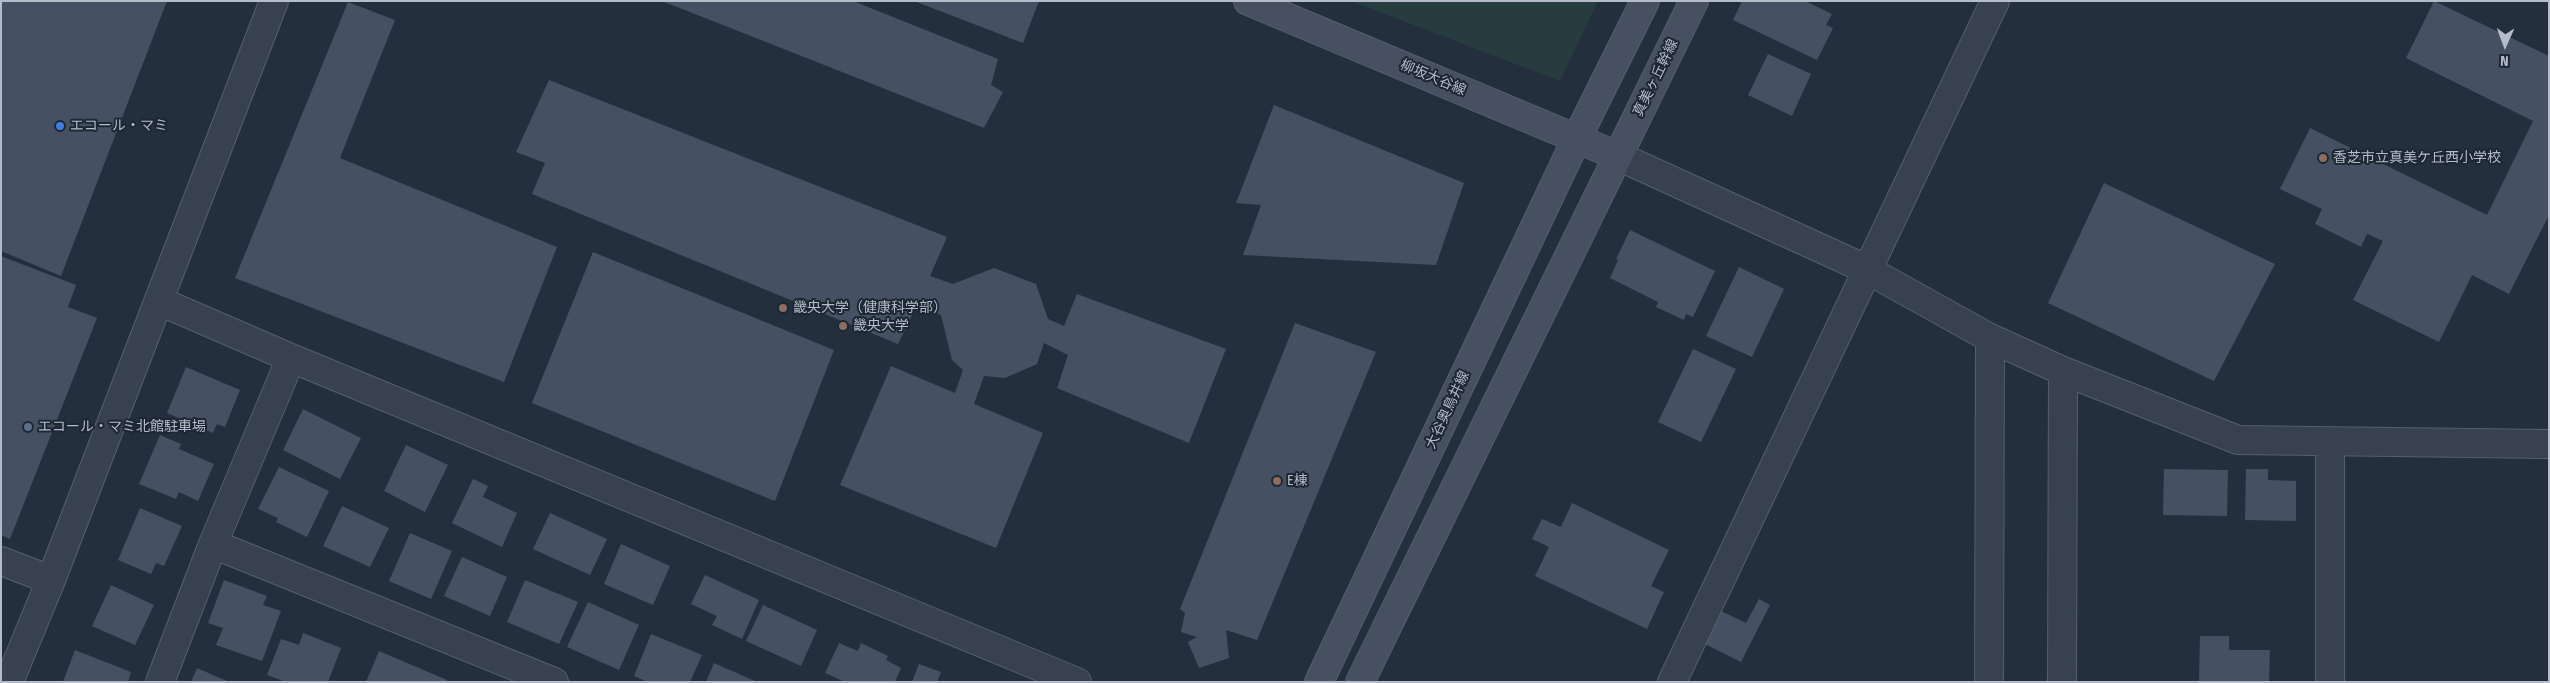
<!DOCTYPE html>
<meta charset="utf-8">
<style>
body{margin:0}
#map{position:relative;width:2550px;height:683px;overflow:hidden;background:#242f3e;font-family:"Fira Sans Condensed",sans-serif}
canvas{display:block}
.frame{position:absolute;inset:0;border:2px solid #b4bcc9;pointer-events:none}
.north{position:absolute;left:2480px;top:20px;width:50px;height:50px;-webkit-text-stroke:4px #1d2633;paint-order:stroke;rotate:182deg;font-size:14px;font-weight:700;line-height:20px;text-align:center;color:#b4bcc9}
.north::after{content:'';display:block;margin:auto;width:18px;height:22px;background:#b4bcc9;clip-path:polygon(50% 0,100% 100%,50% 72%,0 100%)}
</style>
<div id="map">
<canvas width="2550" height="683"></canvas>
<div class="frame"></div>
<div class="north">N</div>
</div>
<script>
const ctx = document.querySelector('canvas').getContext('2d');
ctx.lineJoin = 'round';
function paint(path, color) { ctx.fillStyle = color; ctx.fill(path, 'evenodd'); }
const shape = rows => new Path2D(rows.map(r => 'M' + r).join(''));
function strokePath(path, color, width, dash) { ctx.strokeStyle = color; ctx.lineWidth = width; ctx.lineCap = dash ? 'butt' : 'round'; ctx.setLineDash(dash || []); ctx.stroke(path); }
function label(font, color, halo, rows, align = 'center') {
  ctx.font = font + ' "Fira Sans Condensed","Noto Sans JP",sans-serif'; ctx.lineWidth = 4; ctx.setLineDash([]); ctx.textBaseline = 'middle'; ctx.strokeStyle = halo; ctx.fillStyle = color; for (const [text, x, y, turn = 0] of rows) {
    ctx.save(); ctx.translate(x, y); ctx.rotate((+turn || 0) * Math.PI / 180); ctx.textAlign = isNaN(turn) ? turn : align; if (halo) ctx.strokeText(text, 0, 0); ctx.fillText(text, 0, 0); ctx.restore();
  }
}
const green = shape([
 [1351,1,1598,1,1560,81]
]);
const building = shape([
 [1,1,167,1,61,276,1,251],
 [662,1,853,1,998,59,991,85,1003,92,984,128],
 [914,1,1039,1,1023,43],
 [1742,1,1805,1,1832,14,1826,25,1833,28,1817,60,1733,20],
 [2434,1,2549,56,2549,215,2509,294,2472,275,2439,342,2353,300,2383,241,2367,234,2361,247,2315,224,2322,209,2280,189,2310,128,2487,215,2533,121,2406,58],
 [348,2,395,20,340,158,557,247,504,382,235,278],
 [1768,54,1811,74,1792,116,1748,95],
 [549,80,947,237,930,276,953,284,994,268,1036,284,1048,319,1064,326,1077,294,1226,349,1189,443,1057,388,1068,355,1044,343,1037,364,1005,378,984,376,974,404,1043,433,996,548,840,485,891,366,955,393,963,370,952,360,941,315,917,305,898,344,532,194,545,163,516,152],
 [1274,105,1464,183,1436,265,1243,255,1261,205,1236,203],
 [2104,183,2275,264,2214,381,2048,303],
 [1630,230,1715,271,1693,317,1686,314,1684,320,1656,307,1658,302,1610,278,1618,260,1616,259],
 [593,252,834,350,775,501,532,403],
 [1,256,76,285,68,307,97,318,10,539,1,535],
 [1739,267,1784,289,1752,357,1706,336],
 [1295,323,1376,352,1257,640,1226,630,1229,658,1199,668,1188,642,1197,637,1181,632,1185,613,1180,609],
 [1693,349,1736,369,1701,442,1658,422],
 [186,367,240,390,225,427,217,424,213,433,167,413],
 [303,409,361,438,340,479,283,450],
 [160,435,181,444,179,449,214,464,198,501,179,492,176,499,139,484],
 [406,445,448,465,425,512,384,491],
 [279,467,329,491,307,537,276,522,278,518,258,509],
 [2164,469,2228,470,2227,516,2163,515],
 [2246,469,2268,469,2268,480,2296,481,2296,521,2245,520],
 [473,479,488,486,483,497,517,513,502,547,452,523],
 [1572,503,1669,550,1651,586,1664,592,1647,629,1535,576,1549,547,1532,539,1542,519,1561,527],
 [342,506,389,528,370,567,323,546],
 [140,508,182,526,164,566,156,563,151,574,118,560],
 [550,513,607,539,590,575,533,549],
 [410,533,452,551,431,599,389,581],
 [621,544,670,566,653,605,604,584],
 [462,557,507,577,490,616,444,596],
 [705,575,759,600,742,639,712,625,717,616,691,604],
 [224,580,267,596,263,605,281,611,262,661,216,645,223,628,208,623],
 [525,580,578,602,559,644,507,622],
 [111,585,154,605,135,645,92,626],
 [1759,599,1770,605,1741,662,1701,642,1717,609,1746,623],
 [588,602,639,625,619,670,567,647],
 [763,605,817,630,801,666,746,641],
 [303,633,341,648,328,682,286,682,267,675,281,639,299,645],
 [651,634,702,655,690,682,648,682,634,676],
 [2200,636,2229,636,2229,650,2270,650,2269,682,2199,682],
 [839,643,858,651,861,643,888,656,886,660,901,668,895,682,845,682,825,673],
 [75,650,131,672,128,682,63,682],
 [379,651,447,680,446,682,366,682],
 [714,663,757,682,706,682],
 [919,664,941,672,937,682,912,682],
 [197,668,229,682,191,682]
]);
const street = shape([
 [1618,156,1866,269,1990,338,2063,371,2238,440,2549,444],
 [159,301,291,358,1077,682],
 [213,544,554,682],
 [1,561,51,580],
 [9,682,51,580,274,1],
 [160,682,213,544,291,358],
 [1672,682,1995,1],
 [1989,682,1990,338],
 [2062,682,2063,371],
 [2330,682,2330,443]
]);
const secondary = shape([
 [1248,1,1618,156],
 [1319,682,1577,138,1645,1],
 [1360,682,1694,1]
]);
const markers = [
 [60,126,5,"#3f7fe0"],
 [2323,158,5,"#8d6e63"],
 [783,308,5,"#8d6e63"],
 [843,326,5,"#8d6e63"],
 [28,427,5,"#5c6f8a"],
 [1277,481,5,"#8d6e63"]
];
const streetNames = [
 ["柳坂大谷線",1433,78,23],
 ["真美ヶ丘幹線",1656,78,-64],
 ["大谷奥鳥井線",1448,410,-65]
];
const poiNames = [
 ["エコール・マミ",70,126],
 ["香芝市立真美ケ丘西小学校",2333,158],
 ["畿央大学（健康科学部）",793,308],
 ["畿央大学",853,326],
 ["エコール・マミ北館駐車場",38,427],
 ["E棟",1287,481]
];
paint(green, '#263c3f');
paint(building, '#455162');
strokePath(street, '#565f6c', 30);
strokePath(secondary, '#565f6c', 30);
strokePath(street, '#38414e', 28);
strokePath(secondary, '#465061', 28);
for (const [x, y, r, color] of markers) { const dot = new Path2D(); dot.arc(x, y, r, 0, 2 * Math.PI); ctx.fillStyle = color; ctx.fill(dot); strokePath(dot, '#1d2633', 2); }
label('14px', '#b4bcc9', '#1d2633', streetNames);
label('14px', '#b4bcc9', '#1d2633', poiNames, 'left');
</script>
